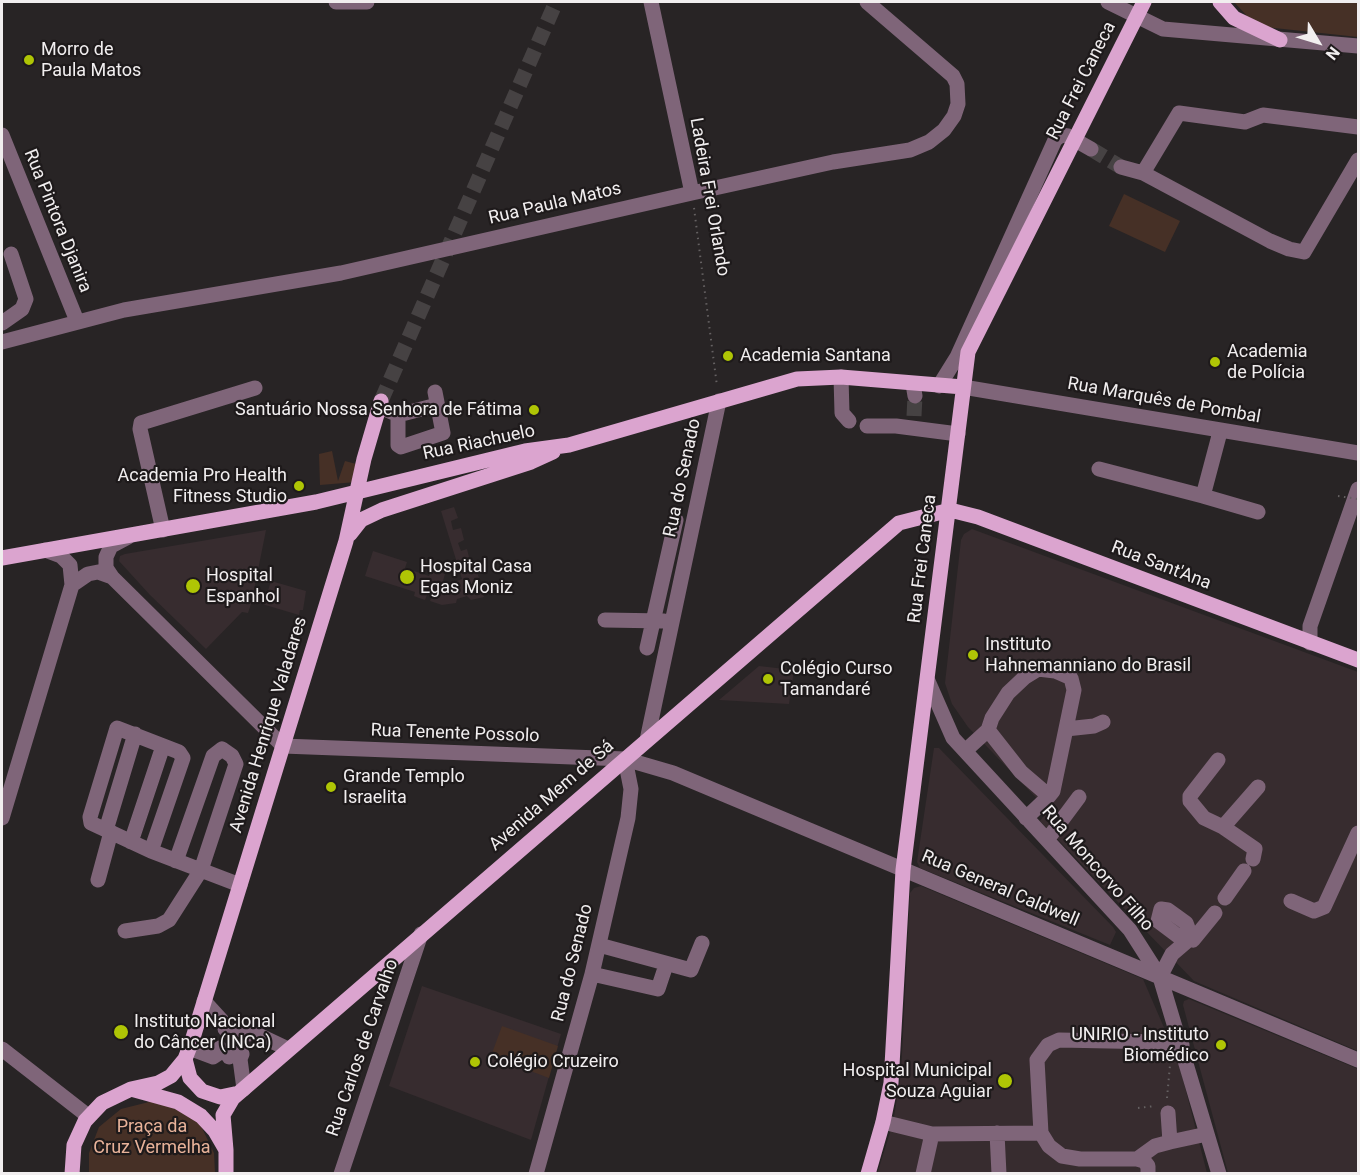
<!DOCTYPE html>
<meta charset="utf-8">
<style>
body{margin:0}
#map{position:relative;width:1360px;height:1175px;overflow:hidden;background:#282425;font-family:Roboto,sans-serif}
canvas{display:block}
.frame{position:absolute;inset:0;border:3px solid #f1eeef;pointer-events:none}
.north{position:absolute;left:1288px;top:12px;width:60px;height:60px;-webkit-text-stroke:4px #1e1a1b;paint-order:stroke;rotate:128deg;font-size:16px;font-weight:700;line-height:24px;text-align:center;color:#f1eeef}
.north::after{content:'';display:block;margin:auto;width:21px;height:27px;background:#f1eeef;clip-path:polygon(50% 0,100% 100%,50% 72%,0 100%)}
</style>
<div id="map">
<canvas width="1360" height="1175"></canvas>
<div class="frame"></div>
<div class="north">N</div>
</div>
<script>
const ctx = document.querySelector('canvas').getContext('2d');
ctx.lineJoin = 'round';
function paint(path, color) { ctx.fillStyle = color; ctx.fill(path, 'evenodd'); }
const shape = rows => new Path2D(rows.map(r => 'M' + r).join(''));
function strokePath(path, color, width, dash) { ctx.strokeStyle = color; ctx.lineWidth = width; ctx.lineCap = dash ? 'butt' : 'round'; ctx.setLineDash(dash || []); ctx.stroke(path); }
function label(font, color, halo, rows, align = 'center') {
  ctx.font = font + ' Roboto,sans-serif'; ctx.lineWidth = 4.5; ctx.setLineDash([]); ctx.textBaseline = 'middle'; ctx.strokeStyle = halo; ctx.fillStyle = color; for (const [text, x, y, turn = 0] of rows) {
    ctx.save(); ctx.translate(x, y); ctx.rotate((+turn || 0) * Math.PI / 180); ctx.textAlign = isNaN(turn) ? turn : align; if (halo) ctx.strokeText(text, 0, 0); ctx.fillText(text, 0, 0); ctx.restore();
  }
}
const built = shape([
 [454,507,458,518,451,521,453,530,461,528,464,540,458,543,461,551,467,549,470,561,463,563,465,572,476,569,480,581,472,583,473,589,482,590,484,597,471,600,467,596,457,599,456,603,442,605,430,601,432,597,427,595,425,600,419,598,414,596,415,592,365,576,373,551,407,562,405,568,429,576,431,570,445,574,443,581,449,584,462,579,441,511],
 [972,529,1358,672,1358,1051,1194,981,1040,821,1048,810,968,727,952,704,945,683,961,540,964,534],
 [266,530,254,590,267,594,271,581,306,591,303,610,300,610,299,615,252,601,248,613,242,612,206,649,150,595,119,561,120,556,125,554],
 [759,666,794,670,789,704,719,700],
 [934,748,939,748,1113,927,1116,932,1110,945,920,868,917,862],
 [921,886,1143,979,1178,1060,1207,1173,877,1174,893,1123,901,1073,910,893,914,888],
 [422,986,561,1034,531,1140,389,1086],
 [1189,999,1358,1069,1358,1173,1228,1173,1183,1005,1184,1001]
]);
const green = shape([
 [1234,2,1358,2,1358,37,1265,27,1247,16],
 [1124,194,1180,221,1165,252,1109,226],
 [332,451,338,481,345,461,360,465,356,482,320,485,319,454],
 [502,1026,558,1046,549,1078,491,1056],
 [149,1102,159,1102,187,1113,201,1126,214,1153,215,1173,89,1174,89,1153,99,1127,121,1109]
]);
const minorTunnel = shape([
 [1091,149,1121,167],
 [914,416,915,396]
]);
const majorTunnel = shape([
 [381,401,556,2]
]);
const path = shape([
 [694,208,717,386],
 [1167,1098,1170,1065],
 [1138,1108,1155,1106]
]);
const minor = shape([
 [336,2,367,2],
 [651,2,692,193],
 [1108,2,1163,29,1358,46],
 [2,135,77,321],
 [1121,167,1143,173,1270,241,1289,249,1304,252,1358,160],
 [1143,173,1179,113,1245,122,1263,115,1358,127],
 [2,323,22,309,26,299,11,254],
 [2,342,124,310,341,273,692,193,833,162,910,150,929,142,944,130,954,116,958,104,957,84,953,76,867,2],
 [841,377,842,413,849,421],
 [913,384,915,396],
 [939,386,957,357,1055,140,1061,135,1068,136,1091,149],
 [963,387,1358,453],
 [380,407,398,415,398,445,401,447,443,433,435,392],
 [398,415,437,405],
 [867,426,896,426,958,434],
 [1220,432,1203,496,1258,512],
 [1099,469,1203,496],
 [163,530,140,429,141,423,255,388],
 [128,537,111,546,106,557,106,568,112,577,283,746,625,759,673,773,1358,1060],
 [72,585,88,574,98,572,112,577],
 [605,620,664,621],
 [1310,643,1310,626,1358,489],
 [647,648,676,520],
 [928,681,953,738,1130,930,1160,977,1219,1174],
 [1066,729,1094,726,1103,722],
 [647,740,719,401],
 [965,751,988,730],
 [1218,760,1190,796,1190,801,1204,818,1223,827,1255,849,1253,859],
 [2,818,72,585,70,565,61,556,45,550],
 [1026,818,1045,800,1049,796,1053,791,1074,690,1071,678,1055,671,1038,669,1025,677,1008,693,992,718,988,730,1021,772,1049,796],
 [1223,827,1258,787],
 [106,830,135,734],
 [1047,840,1079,797],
 [131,842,163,746],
 [151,851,183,758,179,752,117,728,90,817,91,823,151,851,240,885],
 [98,880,111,832],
 [1225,898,1244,871],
 [1291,901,1314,911,1324,907,1358,833],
 [125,931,158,926,169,920,201,870,236,764,232,756,222,749,213,756,176,861],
 [1188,938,1193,940,1215,913],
 [599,945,691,970,702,943],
 [592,974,658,989,666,965],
 [1160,977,1172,954,1186,942,1189,931,1186,923,1168,910,1161,909,1158,921,1186,942],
 [204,1001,225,1024,225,1029],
 [237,1032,239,1027],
 [249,1034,250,1031,288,1049],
 [189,1048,213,1057,219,1053,220,1048],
 [2,1049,88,1116],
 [242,1054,240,1059,244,1089],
 [229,1057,231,1051],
 [1168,1113,1170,1142,1207,1134],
 [883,1122,932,1134,1041,1133,1037,1060,1048,1045,1059,1040,1159,1042,1182,1045],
 [997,1133,999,1174],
 [1041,1133,1049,1146,1062,1156,1080,1159,1137,1159,1144,1161,1148,1166,1148,1174],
 [1137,1159,1155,1146,1170,1142],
 [341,1174,421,934],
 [536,1174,592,974,628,818,631,789,625,759],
 [923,1174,932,1134]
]);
const major = shape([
 [1220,2,1234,18,1280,40],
 [350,534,361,520,382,510,531,462,553,452],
 [2,558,316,502,525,451,569,445,797,379,841,377,963,387],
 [185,1059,190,1078,202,1091,220,1097,239,1093],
 [131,1089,158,1083,171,1076,185,1059,192,1041,346,541,364,459,381,401],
 [226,1150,223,1115,233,1098,899,523,950,510,978,517,1358,660],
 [72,1174,74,1145,85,1121,102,1103,131,1089,178,1102,201,1116,215,1131,226,1150,226,1174],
 [868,1174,883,1122,891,1083,903,870,968,352,1144,2]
]);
const pathBridge = shape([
 [1338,496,1358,499]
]);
const markers = [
 [29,60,6,"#afc505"],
 [728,356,6,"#afc505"],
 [1215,362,6,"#afc505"],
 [534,410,6,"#afc505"],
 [299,486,6,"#afc505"],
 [407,577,8,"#afc505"],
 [193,586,8,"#afc505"],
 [973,655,6,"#afc505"],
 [768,679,6,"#afc505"],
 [331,787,6,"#afc505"],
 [121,1032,8,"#afc505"],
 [1221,1045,6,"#afc505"],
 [475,1062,6,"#afc505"],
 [1005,1081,8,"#afc505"]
];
const poiNames = [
 ["Morro de",41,50],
 ["Paula Matos",41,71],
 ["Academia",1227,352],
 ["de Polícia",1227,373],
 ["Academia Santana",740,356],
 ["Santuário Nossa Senhora de Fátima",522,410,"right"],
 ["Academia Pro Health",287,476,"right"],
 ["Fitness Studio",287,497,"right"],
 ["Hospital Casa",420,567],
 ["Egas Moniz",420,588],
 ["Hospital",206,576],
 ["Espanhol",206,597],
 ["Instituto",985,645],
 ["Hahnemanniano do Brasil",985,666],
 ["Colégio Curso",780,669],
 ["Tamandaré",780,690],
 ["Grande Templo",343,777],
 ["Israelita",343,798],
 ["Instituto Nacional",134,1022],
 ["do Câncer (INCa)",134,1043],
 ["UNIRIO - Instituto",1209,1035,"right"],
 ["Biomédico",1209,1056,"right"],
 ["Colégio Cruzeiro",487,1062],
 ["Hospital Municipal",992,1071,"right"],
 ["Souza Aguiar",992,1092,"right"]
];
const streetNames = [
 ["Rua Frei Caneca",1082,81,-63],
 ["Ladeira Frei Orlando",709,197,80],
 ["Rua Paula Matos",555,204,-13],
 ["Rua Pintora Djanira",57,221,68],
 ["Rua Marquês de Pombal",1164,401,10],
 ["Rua Riachuelo",479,443,-12],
 ["Rua do Senado",683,478,-78],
 ["Rua Frei Caneca",923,559,-83],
 ["Rua Sant'Ana",1161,566,21],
 ["Avenida Henrique Valadares",269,725,-73],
 ["Rua Tenente Possolo",455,734,2],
 ["Avenida Mem de Sá",552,796,-41],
 ["Rua Moncorvo Filho",1097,869,49],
 ["Rua General Caldwell",1000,889,23],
 ["Rua do Senado",573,963,-76],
 ["Rua Carlos de Carvalho",363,1048,-71]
];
const parkNames = [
 ["Praça da",152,1127],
 ["Cruz Vermelha",152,1148]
];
paint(built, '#372c2f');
paint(green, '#463026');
strokePath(minorTunnel, '#464243', 15, [15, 8]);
strokePath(majorTunnel, '#464243', 15, [15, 8]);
strokePath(path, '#656162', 2, [1.5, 4.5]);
strokePath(minor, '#7f6579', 15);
strokePath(major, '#dba4cf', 15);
strokePath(pathBridge, '#656162', 2, [1.5, 4.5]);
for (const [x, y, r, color] of markers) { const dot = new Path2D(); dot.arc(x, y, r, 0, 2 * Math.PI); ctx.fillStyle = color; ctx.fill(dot); strokePath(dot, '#1e1a1b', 2); }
label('18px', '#f1eeef', '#1e1a1b', poiNames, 'left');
label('18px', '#f1eeef', '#1e1a1b', streetNames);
label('18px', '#e8b299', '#1e1a1b', parkNames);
</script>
